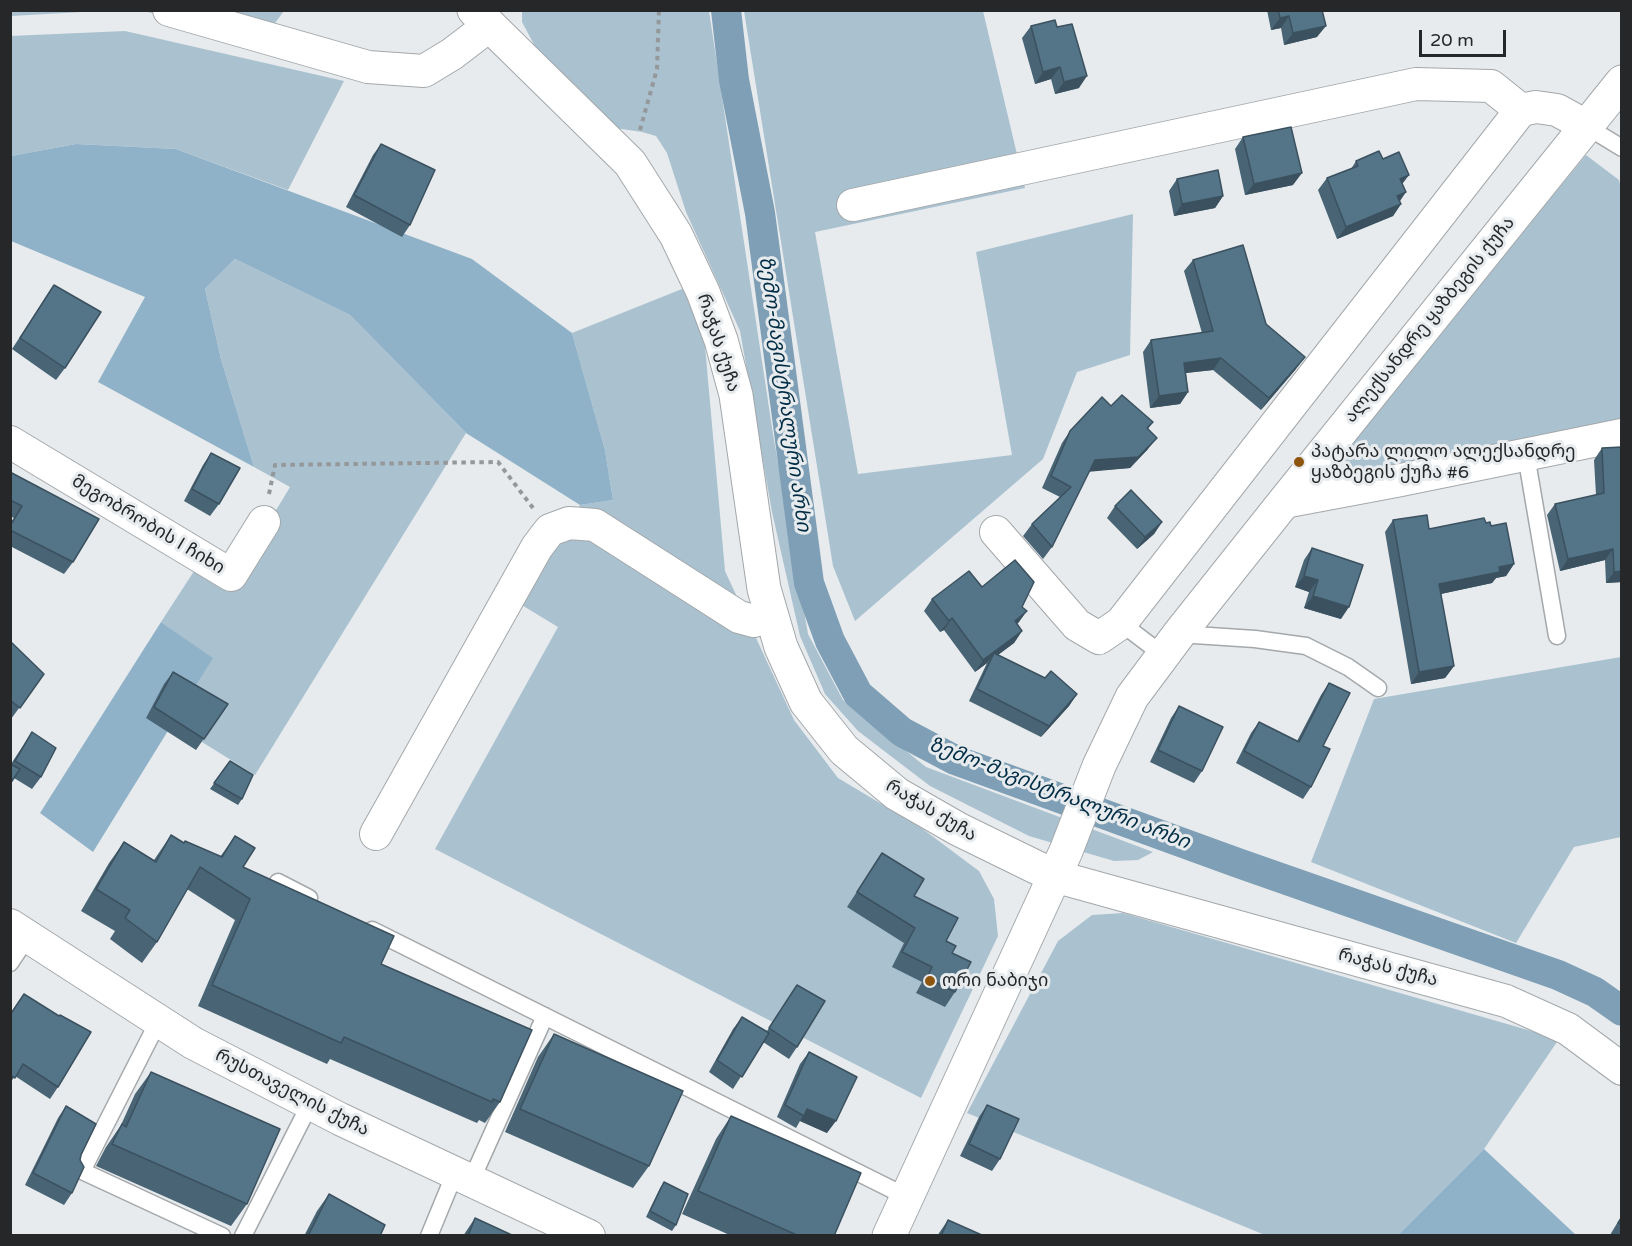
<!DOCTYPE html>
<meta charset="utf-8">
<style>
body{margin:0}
#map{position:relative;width:1632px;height:1246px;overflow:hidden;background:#e7ebed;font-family:"Varela Round",sans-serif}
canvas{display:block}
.frame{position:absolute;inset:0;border:12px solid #252728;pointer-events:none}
.scale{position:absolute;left:1419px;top:30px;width:87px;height:27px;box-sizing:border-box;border:3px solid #252728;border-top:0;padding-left:8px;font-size:18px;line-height:21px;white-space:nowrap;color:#252728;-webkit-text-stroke:4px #e7ebed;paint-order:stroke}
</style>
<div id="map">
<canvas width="1632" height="1246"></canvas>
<div class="frame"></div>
<div class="scale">20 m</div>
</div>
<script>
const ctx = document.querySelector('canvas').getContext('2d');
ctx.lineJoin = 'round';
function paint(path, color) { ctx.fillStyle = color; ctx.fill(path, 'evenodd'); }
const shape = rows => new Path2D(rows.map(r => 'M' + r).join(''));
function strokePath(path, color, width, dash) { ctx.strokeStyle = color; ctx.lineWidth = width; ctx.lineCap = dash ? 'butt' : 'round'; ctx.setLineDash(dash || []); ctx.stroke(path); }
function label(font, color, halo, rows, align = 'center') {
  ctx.font = font + ' "Varela Round","Noto Sans Georgian",sans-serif'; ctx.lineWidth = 6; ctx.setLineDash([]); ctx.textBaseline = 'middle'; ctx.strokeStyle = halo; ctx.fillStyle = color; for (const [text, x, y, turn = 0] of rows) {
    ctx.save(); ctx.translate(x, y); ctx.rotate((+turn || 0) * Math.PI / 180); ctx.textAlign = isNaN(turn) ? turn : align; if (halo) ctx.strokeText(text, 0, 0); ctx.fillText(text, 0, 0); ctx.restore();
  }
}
const green = shape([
 [11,10,100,10,100,11,11,16],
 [144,11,284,11,260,43],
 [522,11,709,11,773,434,808,634,843,700,926,767,1153,852,1138,860,1114,861,1029,836,930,786,858,731,825,694,800,636,772,512,740,331,686,212,667,153,656,136,642,132,615,128,538,52,522,22],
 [744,11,983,11,1025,188,815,232,858,474,1012,455,976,252,1133,214,1130,355,1077,372,1043,459,855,621,833,566],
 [125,31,344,81,288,190,176,149,76,144,11,156,10,36],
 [1586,155,1619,180,1622,192,1621,422,1378,471,1355,472,1346,465,1343,454,1350,441],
 [235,259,350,315,466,433,255,775,173,724,212,658,161,622,209,548,239,572,290,487,254,467,221,359,205,289],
 [687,287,705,346,725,571,794,720,838,778,920,827,979,871,994,899,998,936,921,1098,435,849,558,627,520,604,580,505,613,500,605,450,572,333],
 [1621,657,1621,837,1574,847,1516,943,1311,862,1374,699],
 [1123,913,1559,1039,1484,1149,1398,1235,1265,1235,967,1113,1058,941,1092,915]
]);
const forest = shape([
 [76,144,176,149,472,259,572,333,605,450,613,500,580,505,466,433,350,315,235,259,205,289,221,359,254,467,98,382,145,297,11,241,11,156],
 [161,622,213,658,93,852,40,813],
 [1484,1149,1576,1235,1398,1235]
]);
const canal = shape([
 [726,10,734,80,760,213,809,583,830,641,858,694,902,732,955,760,1238,863,1558,975,1595,992,1622,1011]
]);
const path = shape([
 [640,130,657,69,659,10],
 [269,494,275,465,498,462,533,508]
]);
const service = shape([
 [1586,126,1622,148],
 [1526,455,1557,636],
 [1121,623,1163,655],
 [1179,634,1255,639,1306,646,1348,667,1378,688],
 [278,882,309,898],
 [372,930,907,1197],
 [10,963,28,936],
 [159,1020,82,1171,222,1236],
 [471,1181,545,1016],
 [243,1236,310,1104],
 [429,1236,455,1173]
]);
const minor = shape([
 [169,10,368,67,424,71,452,54,490,25],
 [853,205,1416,84,1491,86,1521,110],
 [10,442,231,575,264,522],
 [1284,502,1396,481,1622,435],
 [996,532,1077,625,1099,638,1121,623,1521,110,1536,107,1557,110,1586,126],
 [376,834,537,547,550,530,569,523,595,525,739,617,754,621,771,614],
 [1054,876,1506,1001,1568,1029,1622,1069],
 [10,925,193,1043,340,1119,589,1236]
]);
const tertiary = shape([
 [474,10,630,163,676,235,703,292,721,340,736,395,764,589,781,647,806,702,844,750,897,794,958,829,1054,876],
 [889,1236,1066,851,1099,766,1132,697,1179,634,1284,502,1622,82]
]);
const wall = shape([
 [1267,10,1322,10,1317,37,1284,45,1281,28,1271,30],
 [1031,26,1079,88,1055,94,1051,79,1035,84,1022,38],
 [1243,137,1293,185,1245,195,1235,149],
 [381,144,410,225,402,237,346,207,373,155],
 [1383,159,1402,184,1400,201,1401,204,1393,216,1337,239,1318,190,1327,178,1351,169,1356,161],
 [1177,179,1223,196,1215,208,1174,216,1169,191],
 [1193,260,1266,324,1296,369,1261,410,1213,370,1186,373,1188,392,1180,404,1150,408,1143,352,1151,340,1202,333,1184,271],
 [54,285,65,368,56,380,12,349],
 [1111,406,1153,422,1148,429,1148,449,1130,468,1089,471,1052,547,1043,559,1023,536,1032,524,1060,497,1042,488,1062,443,1070,431],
 [1602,448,1622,582,1606,583,1605,560,1560,571,1547,515,1555,504,1596,495,1594,460],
 [211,453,219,504,210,516,184,501,203,465],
 [10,472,73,562,64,574,10,546,10,523,14,518,10,516],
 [1115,506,1162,522,1154,534,1137,549,1107,518],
 [1393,520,1429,529,1486,523,1514,564,1506,576,1496,578,1492,583,1441,594,1454,666,1445,678,1411,684,1385,532],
 [1312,548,1341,619,1304,608,1309,592,1295,587,1304,560],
 [982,587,1022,607,1019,622,1017,624,1022,631,1014,643,998,655,1077,694,1069,706,1041,737,969,701,987,663,975,672,944,630,940,632,924,611,932,599],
 [10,641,44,674,11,719,10,719],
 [173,672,228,704,196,750,146,718,164,684],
 [1329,683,1323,746,1311,787,1303,799,1236,763,1251,733,1259,722,1297,741,1321,695],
 [1179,706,1202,771,1194,783,1150,762,1171,718],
 [32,732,41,777,32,789,14,778,11,764],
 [230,761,242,799,238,805,210,789],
 [171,835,184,843,220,857,235,836,243,867,381,964,500,1102,485,1123,479,1120,477,1123,330,1059,327,1064,198,1006,235,920,187,889,157,942,142,963,110,939,115,931,81,911,109,863,124,842,154,860],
 [882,853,946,941,952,953,955,992,945,1007,916,993,922,982,892,967,904,943,847,907],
 [24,994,58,1087,50,1099,15,1076,10,1083,10,1014],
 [789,997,797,1047,789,1059,763,1042,733,1089,709,1072,733,1029,742,1017,767,1031],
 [554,1034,649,1166,633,1188,505,1132,538,1057],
 [809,1052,827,1133,800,1121,796,1128,777,1117,800,1064],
 [151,1072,247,1204,231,1226,96,1166,106,1147,121,1125,135,1094],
 [987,1105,1000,1159,992,1171,960,1156,979,1117],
 [66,1106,81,1155,72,1193,64,1205,25,1185,58,1118],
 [731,1116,834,1236,732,1236,682,1214,716,1139],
 [664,1182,676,1225,672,1231,646,1217,660,1188],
 [329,1194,380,1236,304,1236,317,1211],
 [1622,1215,1622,1236,1611,1236,1610,1235],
 [475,1218,514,1236,463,1236],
 [948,1220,984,1236,937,1236]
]);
const shadedWall = shape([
 [1289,16,1281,28,1271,30,1280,18],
 [1326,26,1317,37,1284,45,1293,33],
 [1060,67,1051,79,1035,84,1043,72],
 [1087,76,1079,88,1055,94,1064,82],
 [1302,173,1293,185,1245,195,1254,184],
 [1409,175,1400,187,1400,179],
 [1406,192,1398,204,1397,196],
 [1223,196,1215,208,1174,216,1182,204],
 [1401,204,1393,216,1337,239,1346,227],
 [1305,357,1296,369,1261,410,1269,398],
 [1221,358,1213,370,1176,374,1184,363],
 [1188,392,1180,404,1150,408,1159,396],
 [1157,438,1148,449,1130,468,1087,472,1095,460],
 [1162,522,1154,534,1137,549,1145,537],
 [1613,549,1605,560,1560,571,1568,559],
 [1514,564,1506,576,1496,578,1492,583,1431,596,1439,584,1499,567],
 [1622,571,1622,582,1606,583,1614,572],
 [1304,576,1318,580,1309,592,1295,587],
 [1313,596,1349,607,1341,619,1304,608],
 [1027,611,1019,622,1006,633,1015,621],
 [952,618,944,630,940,632,949,621],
 [1022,631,1014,643,991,660,994,653,987,663,975,672,983,660],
 [1454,666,1445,678,1411,684,1419,672],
 [1077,694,1069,706,1041,737,1049,726],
 [807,1109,836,1121,827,1133,800,1121]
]);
const building = shape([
 [1278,10,1322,10,1326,26,1293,33,1289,16,1280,18,1278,10],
 [1055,20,1057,27,1072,24,1087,76,1064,82,1060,67,1043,72,1031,26,1055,20],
 [1291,127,1302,173,1254,184,1243,137,1291,127],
 [381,144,435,170,410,225,354,195,381,144],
 [1379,151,1383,159,1399,152,1409,175,1400,179,1406,192,1397,196,1401,204,1346,227,1327,178,1358,166,1356,161,1379,151],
 [1218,170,1223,196,1182,204,1177,179,1218,170],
 [1243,245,1266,324,1305,357,1269,398,1221,358,1184,363,1188,392,1159,396,1151,340,1213,331,1193,260,1243,245],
 [54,285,101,312,65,368,20,338,54,285],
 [1122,395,1153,422,1147,428,1157,438,1138,457,1095,460,1052,547,1032,524,1071,487,1051,476,1070,431,1102,397,1111,406,1122,395],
 [1622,447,1622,571,1614,572,1613,549,1568,559,1555,504,1604,493,1602,448,1622,447],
 [211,453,240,468,219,504,192,489,211,453],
 [10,472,99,519,73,562,10,530,10,526,22,506,10,500,10,472],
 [1131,490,1162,522,1145,537,1115,506,1131,490],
 [1427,515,1429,529,1484,518,1486,523,1490,522,1491,526,1506,523,1514,564,1499,567,1500,572,1439,584,1454,666,1419,672,1393,520,1427,515],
 [1312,548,1363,565,1349,607,1313,596,1318,580,1304,576,1312,548],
 [1015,560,1034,582,1022,607,1027,611,1015,621,1022,631,983,660,952,618,949,621,932,599,969,571,982,587,1015,560],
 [10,641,44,674,20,708,10,700,10,641],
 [994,653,1045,678,1051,671,1077,694,1049,726,977,689,994,653],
 [173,672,228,704,204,739,154,707,173,672],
 [1329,683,1350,693,1323,746,1330,749,1311,787,1244,751,1259,722,1299,742,1329,683],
 [1179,706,1223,727,1202,771,1158,750,1179,706],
 [32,732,56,748,41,777,15,761,32,732],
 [230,761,253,775,242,799,214,783,230,761],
 [10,764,20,769,10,784,10,764],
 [171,835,184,843,185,841,222,857,235,836,255,848,243,867,394,936,381,964,532,1030,500,1102,493,1099,492,1102,344,1037,341,1043,212,985,250,899,200,867,157,942,125,918,130,910,96,889,124,842,156,862,171,835],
 [882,853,924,879,914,896,958,918,946,941,956,946,952,953,971,962,955,992,927,978,932,967,902,952,915,928,857,892,882,853],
 [797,985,825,1001,797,1047,769,1028,797,985],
 [24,994,59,1016,60,1015,91,1032,58,1087,23,1064,15,1078,10,1075,10,1015,24,994],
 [742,1017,769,1033,742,1077,717,1060,742,1017],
 [554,1034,683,1091,649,1166,520,1109,554,1034],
 [809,1052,857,1077,836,1121,807,1109,804,1116,785,1105,809,1052],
 [151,1072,280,1129,247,1204,112,1144,122,1124,126,1127,151,1072],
 [987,1105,1019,1119,1000,1159,969,1144,987,1105],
 [66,1106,96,1124,81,1155,80,1160,84,1167,72,1193,33,1173,66,1106],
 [731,1116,861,1173,834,1236,799,1236,698,1191,731,1116],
 [664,1182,688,1194,676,1225,650,1211,664,1182],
 [329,1194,385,1225,380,1236,308,1236,329,1194],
 [1622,1217,1622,1225,1618,1223,1622,1217],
 [475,1218,514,1236,468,1236,475,1218],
 [948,1220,984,1236,941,1236,948,1220]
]);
const markers = [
 [1299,462,6,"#8e550e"],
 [930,981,6,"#8e550e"]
];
const streetNames = [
 ["ალექსანდრე ყაზბეგის ქუჩა",1430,320,-51],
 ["რაჭას ქუჩა",718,343,72],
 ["მეგობრობის I ჩიხი",148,525,31],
 ["რაჭას ქუჩა",931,811,31],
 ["რაჭას ქუჩა",1388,968,15],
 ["რუსთაველის ქუჩა",292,1093,27]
];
const poiNames = [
 ["პატარა ლილო ალექსანდრე",1311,452],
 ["ყაზბეგის ქუჩა #6",1311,473],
 ["ორი ნაბიჯი",942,981]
];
const waterNames = [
 ["ზემო-მაგისტრალური არხი",784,394,82],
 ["ზემო-მაგისტრალური არხი",1059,794,21]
];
paint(green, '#aac1d0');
paint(forest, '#90b2c8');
strokePath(canal, '#7e9fb5', 30);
strokePath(service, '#a4a8ab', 19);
strokePath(minor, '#a4a8ab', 34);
strokePath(tertiary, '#a4a8ab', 35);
strokePath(path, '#95989a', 4, [4.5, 4.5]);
strokePath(service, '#fff', 16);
strokePath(minor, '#fff', 32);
strokePath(tertiary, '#fff', 33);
paint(wall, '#486475');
paint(shadedWall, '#3b515f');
paint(building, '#547488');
strokePath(building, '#3b515f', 1.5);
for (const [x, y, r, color] of markers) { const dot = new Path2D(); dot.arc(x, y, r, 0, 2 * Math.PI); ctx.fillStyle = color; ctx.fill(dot); strokePath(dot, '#e7ebed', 2); }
label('18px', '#252728', '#e7ebed', streetNames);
label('18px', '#252728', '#e7ebed', poiNames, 'left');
label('italic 20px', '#002d45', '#e7ebed', waterNames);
</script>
